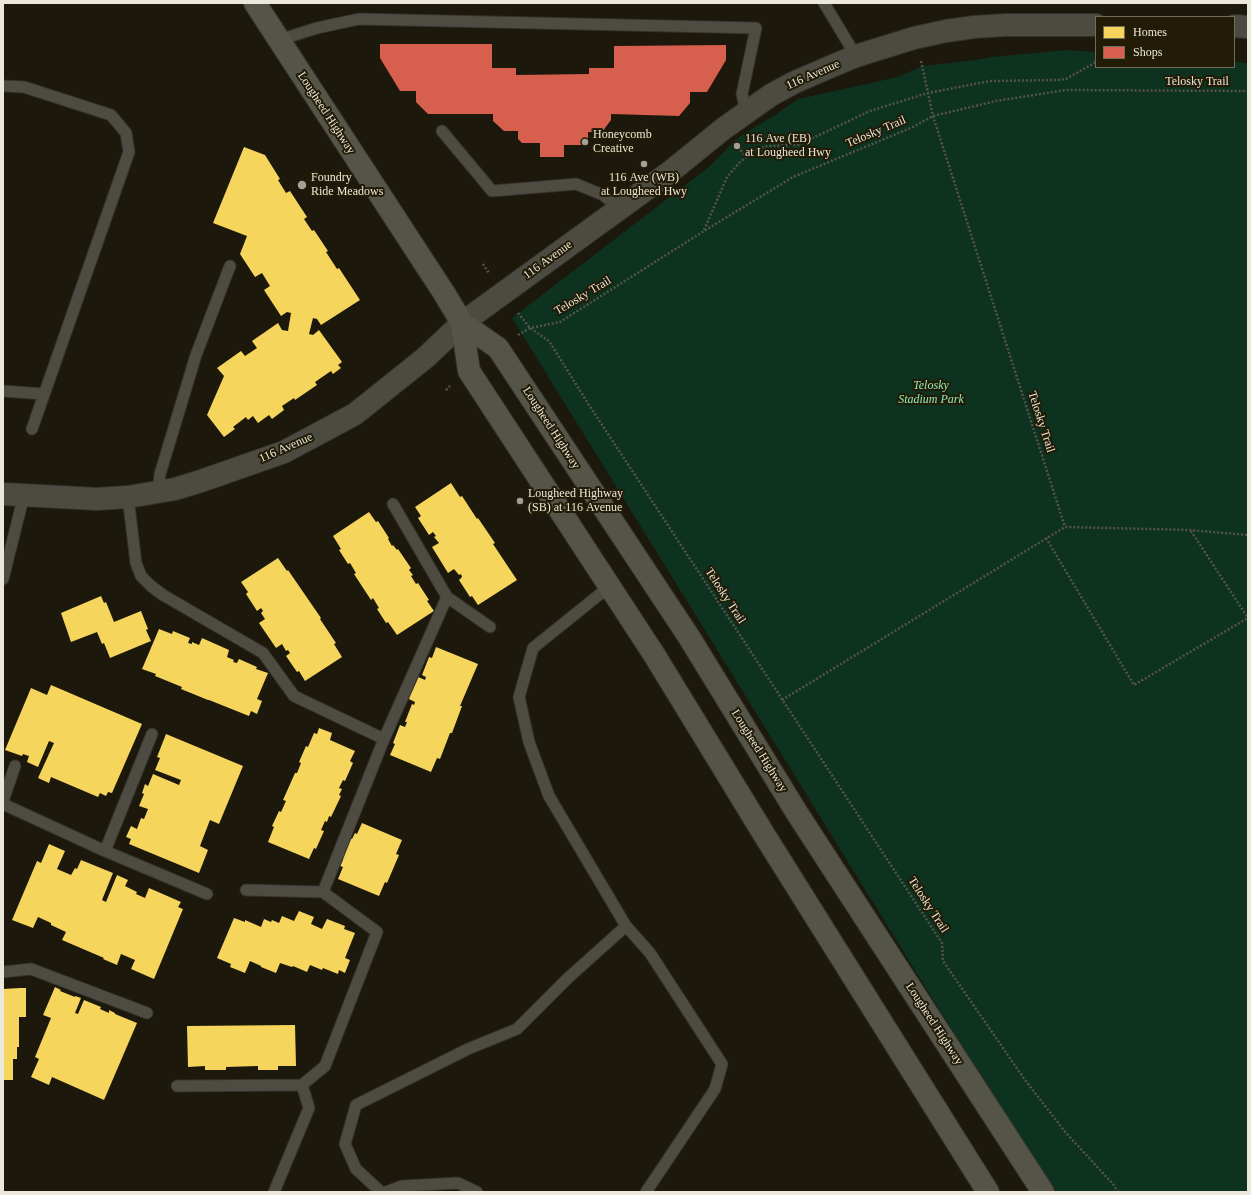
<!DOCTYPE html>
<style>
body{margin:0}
#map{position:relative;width:1251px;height:1195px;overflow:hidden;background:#1c180c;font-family:"Times New Roman",serif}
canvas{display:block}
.frame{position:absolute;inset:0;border:4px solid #ebe7da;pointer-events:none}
.legend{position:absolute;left:1095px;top:16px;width:140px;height:52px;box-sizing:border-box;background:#221b06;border:1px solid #726d5b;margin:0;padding:5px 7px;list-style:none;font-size:12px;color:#ebe7da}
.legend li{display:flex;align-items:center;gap:8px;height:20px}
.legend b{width:20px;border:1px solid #726d5b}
</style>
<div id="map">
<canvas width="1251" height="1195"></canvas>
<div class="frame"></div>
<ul class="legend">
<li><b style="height:11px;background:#f6d55c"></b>Homes</li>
<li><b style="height:11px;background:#d6604d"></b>Shops</li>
</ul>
</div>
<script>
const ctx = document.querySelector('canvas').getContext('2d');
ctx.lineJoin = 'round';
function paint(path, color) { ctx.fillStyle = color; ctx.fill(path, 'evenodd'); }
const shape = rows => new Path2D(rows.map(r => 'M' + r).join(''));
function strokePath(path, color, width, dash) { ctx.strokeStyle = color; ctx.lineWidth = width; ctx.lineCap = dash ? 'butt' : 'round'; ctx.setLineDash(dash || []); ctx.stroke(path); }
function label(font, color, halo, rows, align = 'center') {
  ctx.font = font + ' "Times New Roman",serif'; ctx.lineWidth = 4; ctx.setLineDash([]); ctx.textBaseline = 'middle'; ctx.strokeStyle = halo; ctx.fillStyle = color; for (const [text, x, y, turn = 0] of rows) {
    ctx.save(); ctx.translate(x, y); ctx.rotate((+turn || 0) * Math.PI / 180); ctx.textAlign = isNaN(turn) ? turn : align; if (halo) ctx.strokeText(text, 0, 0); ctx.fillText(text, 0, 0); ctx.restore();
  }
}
const green = shape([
 [1068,50,1096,52,1096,67,1234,67,1234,62,1248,63,1248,1192,1052,1192,512,318,710,166,736,139,781,111,798,99,898,77,922,66,975,60,991,57]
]);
const homes = shape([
 [244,147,265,155,280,179,278,180,286,193,290,191,307,217,304,219,312,231,314,230,328,251,326,252,337,269,339,268,360,300,321,325,317,319,313,318,309,334,313,335,319,330,342,362,338,365,341,368,333,374,331,371,315,382,317,385,295,400,294,398,282,406,284,410,272,419,269,415,258,423,253,416,248,420,246,417,233,427,235,429,224,437,207,415,224,376,217,368,241,351,245,356,257,348,252,341,278,323,282,330,288,331,291,313,287,312,281,316,264,290,270,286,262,273,255,277,240,254,247,236,213,223],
 [451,483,460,497,462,496,477,519,478,518,495,543,493,544,517,580,478,605,472,596,470,597,459,580,462,577,461,574,459,575,454,569,448,573,432,547,439,543,434,537,436,536,433,532,429,535,418,518,421,516,415,507],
 [369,512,376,522,378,521,389,538,388,539,392,546,393,545,397,550,398,549,411,568,409,570,413,575,411,576,416,584,418,583,429,600,427,601,434,611,397,635,388,622,386,623,377,609,379,608,373,598,371,600,354,574,356,573,350,563,348,564,339,550,341,549,333,536],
 [278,558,287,571,288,570,321,618,320,619,336,643,334,644,342,657,305,681,299,671,297,672,286,656,290,653,288,650,286,651,282,644,276,648,259,623,265,619,261,613,263,611,261,608,257,611,246,594,248,592,241,582],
 [101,596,104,603,106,602,114,622,141,611,148,629,146,630,151,641,110,658,104,643,102,644,97,632,71,642,61,613],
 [159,629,172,634,173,631,190,638,188,643,192,644,192,642,199,645,202,638,229,650,227,657,234,660,233,662,237,663,239,659,257,667,256,669,268,673,257,699,262,701,257,714,251,711,249,716,209,700,208,700,181,689,182,687,155,676,156,674,142,669],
 [436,647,478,664,460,706,462,706,452,733,450,733,440,759,437,758,431,772,390,755,395,744,393,743,400,725,405,727,407,722,405,722,412,704,414,705,415,702,407,698,416,676,425,680,426,677,422,675,429,657,432,658],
 [51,685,142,724,112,793,108,792,106,796,100,793,98,797,51,777,49,783,38,778,54,743,49,741,38,767,27,762,29,756,23,754,22,756,5,750,31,688,47,695],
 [319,728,332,733,330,740,355,751,350,761,353,763,345,781,343,780,339,788,342,789,339,795,341,796,331,817,329,816,327,822,325,821,321,830,324,831,316,849,314,848,309,859,268,842,274,827,272,826,279,811,281,812,286,801,283,800,295,773,297,773,301,763,299,762,306,746,308,747,314,733,317,734],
 [166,734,243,766,219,824,210,820,200,846,208,850,199,873,129,844,131,839,126,837,131,826,137,829,141,818,144,819,148,809,139,806,144,794,142,793,145,784,148,786,153,774,179,785,181,780,155,770,160,758,157,757],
 [362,823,402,840,396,854,399,855,387,883,385,882,379,896,338,879,343,867,340,866,343,860,341,859,350,838,352,839,355,833,357,834],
 [49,844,65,851,57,869,71,875,75,868,77,869,81,860,113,873,102,900,106,902,117,875,128,880,125,886,137,892,136,894,145,898,149,888,181,902,178,907,183,909,154,979,131,969,135,960,121,954,117,965,103,959,104,958,62,940,66,932,51,925,51,923,38,917,33,928,12,920,37,861,41,863],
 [299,911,314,917,311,924,322,929,327,919,345,926,344,929,355,933,345,958,350,960,345,973,339,970,338,974,323,968,322,970,310,965,307,972,293,966,292,967,280,963,276,973,261,967,261,966,250,961,245,973,230,967,231,964,217,958,234,918,245,922,245,920,261,927,264,919,271,922,272,920,279,923,282,916,294,921],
 [55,987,61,990,60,991,75,997,75,996,81,998,75,1013,78,1014,84,1000,101,1007,100,1009,109,1013,109,1010,115,1013,115,1014,137,1023,104,1100,52,1077,49,1085,31,1077,39,1059,35,1057,51,1018,43,1015],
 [20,988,26,988,26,1017,19,1017,19,1047,17,1047,17,1059,13,1059,13,1080,3,1080,3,989],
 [295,1025,296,1066,278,1066,278,1070,258,1070,258,1066,226,1067,226,1070,205,1070,205,1066,188,1067,187,1026]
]);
const shops = shape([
 [380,44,492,44,492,68,516,68,516,75,589,74,589,68,614,68,614,46,726,45,726,60,707,92,690,92,690,103,679,116,611,114,611,120,602,132,588,132,588,138,581,145,564,145,564,157,540,157,540,143,522,143,518,139,518,131,504,131,493,121,493,114,428,114,416,102,416,91,400,91,380,58]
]);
const path = shape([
 [921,61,933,116,1065,527],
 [738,147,746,157],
 [704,230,727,177,739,163,756,149,768,146,798,145,870,111,928,93,990,81,1058,80,1066,79,1096,62],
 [483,264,489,273],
 [518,313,530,328,549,341,589,405,942,943,943,961,1025,1080,1066,1133,1113,1184,1118,1192],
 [518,335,530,328,560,322,704,231,793,177,913,127,933,116,996,101,1066,90,1248,91],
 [446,390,450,386],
 [1191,531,1248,618],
 [1046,538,1134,685,1248,618],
 [782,700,1065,527,1190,530,1248,535]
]);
const lane = shape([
 [824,3,856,56],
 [279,40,317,28,359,19,756,28,742,94,746,112],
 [3,86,24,87,111,115,126,133,129,152,32,429],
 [442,131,492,191,576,184,603,195,619,208],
 [3,391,44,394],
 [158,492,160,474,196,355,230,266],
 [128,497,136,563,141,576,151,586,163,595,263,653,294,696,384,739],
 [3,579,24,495],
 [610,586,533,648,519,697,529,742,549,796,626,926],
 [447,597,490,627],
 [3,801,15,766],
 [3,804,105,851,207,894],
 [105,851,152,734],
 [323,892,384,739,447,597,393,504],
 [3,972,31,969,147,1013],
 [177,1086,302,1085,325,1066,377,932,323,892,246,890],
 [274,1192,309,1108,302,1085],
 [381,1192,356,1169,345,1144,356,1105,468,1049,517,1029,568,978,626,926,650,953,722,1064,715,1089,646,1192],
 [386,1192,402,1186,458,1183,477,1192]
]);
const secondary = shape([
 [1234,26,1248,27],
 [3,494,97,499,128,497,175,489,201,481,284,452,355,414,425,358,462,323,670,172,723,129,771,95,795,82,832,66,856,56,914,38,946,31,974,27,1006,25,1096,25]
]);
const primary = shape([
 [255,3,444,293,462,323,469,371,655,656,765,836,988,1192],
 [462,323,498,348,689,637,797,813,1043,1192]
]);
const markers = [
 [585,142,4,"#a39f92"],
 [737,146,4,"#a39f92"],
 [644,164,4,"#a39f92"],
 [302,185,5,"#a39f92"],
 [520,501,4,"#a39f92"]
];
const streetNames = [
 ["116 Avenue",813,75,-24],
 ["Telosky Trail",1197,82],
 ["Lougheed Highway",326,113,57],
 ["Telosky Trail",876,132,-23],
 ["116 Avenue",548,260,-36],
 ["Telosky Trail",583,296,-31],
 ["Telosky Trail",1041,422,72],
 ["Lougheed Highway",551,428,57],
 ["116 Avenue",286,448,-24],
 ["Telosky Trail",725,596,57],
 ["Lougheed Highway",759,751,58],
 ["Telosky Trail",928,905,57],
 ["Lougheed Highway",934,1024,57]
];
const poiNames = [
 ["Honeycomb",593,135],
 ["Creative",593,149],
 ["116 Ave (EB)",745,139],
 ["at Lougheed Hwy",745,153],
 ["Foundry",311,178],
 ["Ride Meadows",311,192],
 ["116 Ave (WB)",644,178,"center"],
 ["at Lougheed Hwy",644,192,"center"],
 ["Lougheed Highway",528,494],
 ["(SB) at 116 Avenue",528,508]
];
const parkNames = [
 ["Telosky",931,386],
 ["Stadium Park",931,400]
];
paint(green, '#0d3220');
paint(homes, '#f6d55c');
paint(shops, '#d6604d');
strokePath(lane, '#33312a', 13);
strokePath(secondary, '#33312a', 24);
strokePath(primary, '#33312a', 24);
strokePath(path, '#55534b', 2.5, [2, 2]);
strokePath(lane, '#4e4b43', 11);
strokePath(secondary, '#4c4b41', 22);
strokePath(primary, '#545448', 22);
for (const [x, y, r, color] of markers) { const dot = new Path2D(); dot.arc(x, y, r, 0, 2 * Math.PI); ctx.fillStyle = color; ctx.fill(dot); strokePath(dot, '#221b06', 1.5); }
label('12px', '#ebe7da', '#221b06', streetNames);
label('12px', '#ebe7da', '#221b06', poiNames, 'left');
label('italic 12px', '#8febba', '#221b06', parkNames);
</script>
